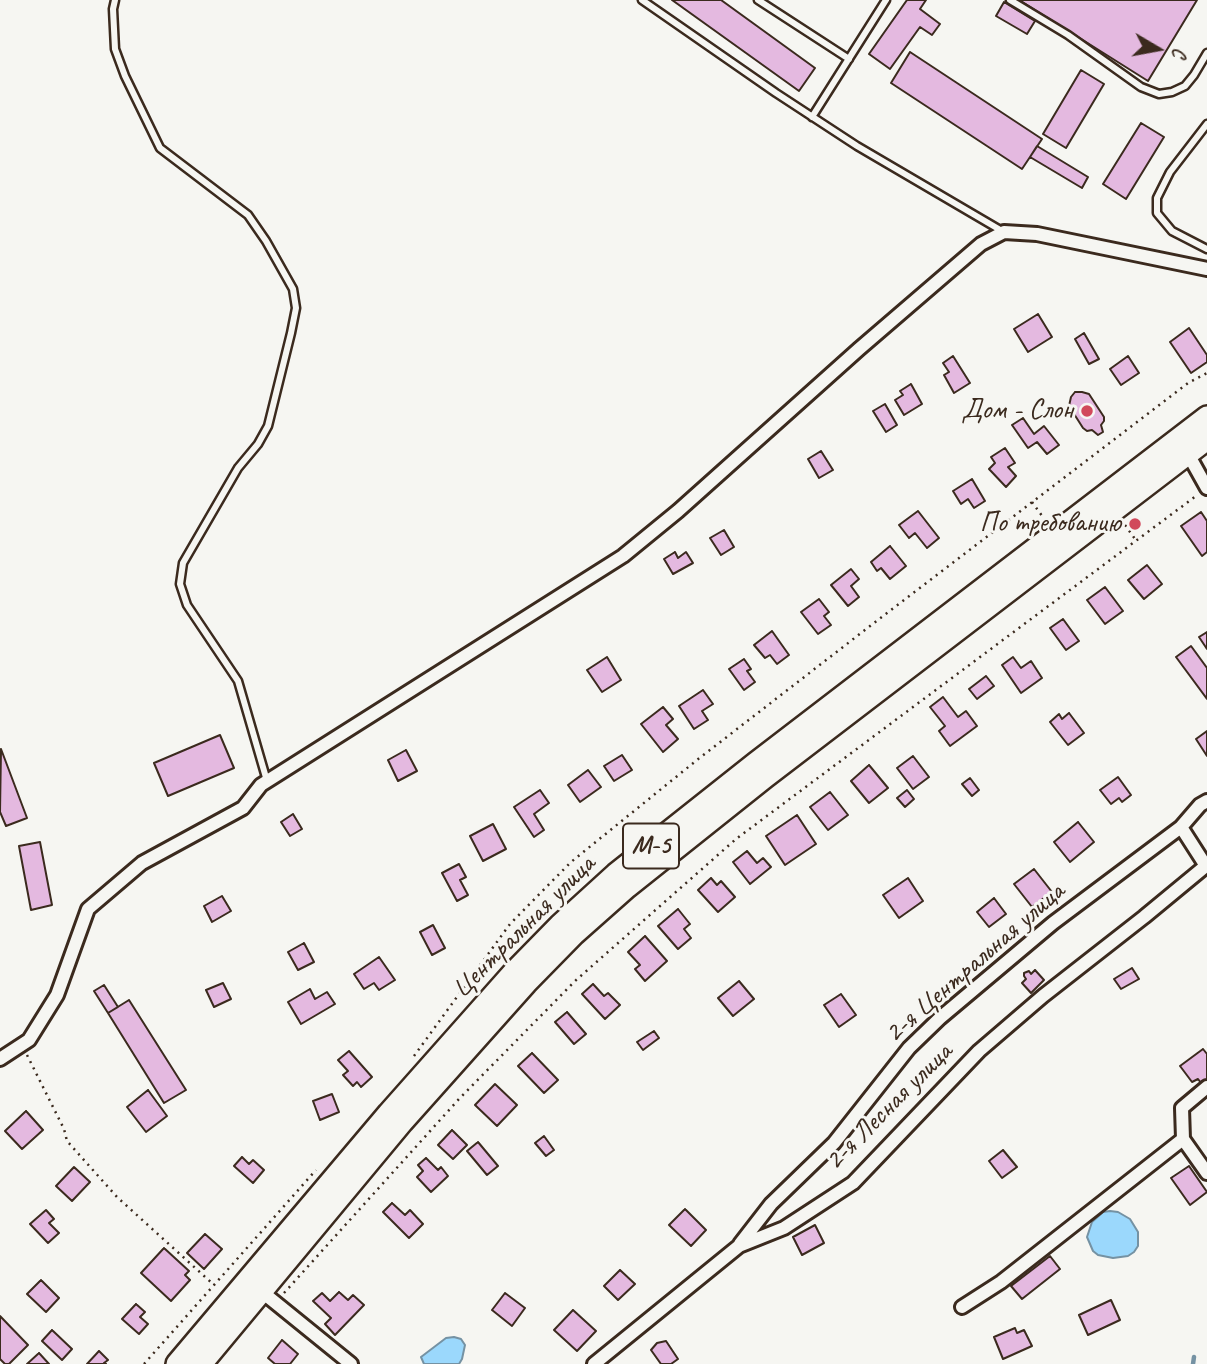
<!DOCTYPE html>
<meta charset="utf-8">
<style>
body{margin:0}
#map{position:relative;width:1207px;height:1364px;overflow:hidden;background:#f6f6f2;font-family:Caveat,sans-serif}
canvas{display:block}
.north{position:absolute;left:1123px;top:14px;width:70px;height:70px;-webkit-text-stroke:5px #f6f6f2;paint-order:stroke;rotate:100deg;font-size:19px;font-weight:700;line-height:28px;text-align:center;color:#3b2a1e}
.north::after{content:'';display:block;margin:auto;width:24px;height:32px;background:#3b2a1e;clip-path:polygon(50% 0,100% 100%,50% 72%,0 100%)}
</style>
<div id="map">
<canvas width="1207" height="1364"></canvas>
<div class="north">С</div>
</div>
<script>
const ctx = document.querySelector('canvas').getContext('2d');
ctx.lineJoin = 'round';
function paint(path, color) { ctx.fillStyle = color; ctx.fill(path, 'evenodd'); }
const shape = rows => new Path2D(rows.map(r => 'M' + r).join(''));
function strokePath(path, color, width, dash) { ctx.strokeStyle = color; ctx.lineWidth = width; ctx.lineCap = dash ? 'butt' : 'round'; ctx.setLineDash(dash || []); ctx.stroke(path); }
function label(font, color, halo, rows, align = 'center') {
  ctx.font = font + ' Caveat,sans-serif'; ctx.lineWidth = 6; ctx.setLineDash([]); ctx.textBaseline = 'middle'; ctx.strokeStyle = halo; ctx.fillStyle = color; for (const [text, x, y, turn = 0] of rows) {
    ctx.save(); ctx.translate(x, y); ctx.rotate((+turn || 0) * Math.PI / 180); ctx.textAlign = isNaN(turn) ? turn : align; if (halo) ctx.strokeText(text, 0, 0); ctx.fillText(text, 0, 0); ctx.restore();
  }
}
const water = shape([
 [1110,1211,1118,1212,1130,1219,1138,1232,1138,1246,1134,1252,1128,1256,1113,1258,1098,1255,1093,1251,1087,1237,1092,1222,1103,1212,1110,1211],
 [454,1337,461,1339,465,1345,462,1359,459,1364,424,1364,421,1357,446,1338,454,1337]
]);
const stream = shape([
 [1193,1364,1194,1357]
]);
const building = shape([
 [672,0,721,0,815,68,799,91,672,0],
 [907,0,926,0,920,9,940,24,932,35,920,27,890,69,869,54,907,0],
 [1019,0,1197,0,1148,81,1019,0],
 [1004,2,1035,21,1027,34,996,16,1004,2],
 [910,52,1042,139,1022,169,891,83,910,52],
 [1081,70,1104,84,1066,148,1043,134,1081,70],
 [1141,123,1164,137,1126,199,1103,184,1141,123],
 [1037,146,1088,177,1082,188,1030,157,1037,146],
 [1038,314,1052,337,1028,352,1014,329,1038,314],
 [1189,328,1207,355,1207,362,1191,373,1170,342,1189,328],
 [1084,333,1099,359,1089,364,1075,339,1084,333],
 [953,356,970,383,954,393,944,375,949,372,943,363,953,356],
 [1128,356,1139,373,1121,385,1110,369,1128,356],
 [911,384,922,404,904,415,895,400,903,395,900,391,911,384],
 [1075,392,1082,392,1089,394,1104,417,1104,421,1101,425,1103,432,1098,435,1092,430,1087,431,1083,428,1069,406,1071,397,1075,392],
 [885,404,897,425,886,432,873,411,885,404],
 [1023,418,1034,434,1044,426,1059,445,1047,454,1037,442,1028,448,1012,425,1023,418],
 [1005,448,1015,463,1008,467,1016,476,1006,487,989,469,995,463,991,457,1005,448],
 [821,451,833,470,819,478,808,459,821,451],
 [972,479,985,501,974,508,968,499,961,504,953,491,972,479],
 [918,511,939,538,927,548,915,533,909,538,899,525,918,511],
 [1201,512,1207,521,1207,552,1202,556,1181,526,1201,512],
 [724,530,734,547,721,555,710,538,724,530],
 [890,546,906,566,890,579,881,568,877,571,871,562,890,546],
 [675,552,678,558,686,552,693,563,673,574,664,559,675,552],
 [1147,565,1162,584,1144,599,1128,580,1147,565],
 [851,569,859,579,851,586,859,597,848,606,831,585,851,569],
 [1105,587,1123,611,1105,624,1087,600,1105,587],
 [819,599,829,612,824,616,831,625,818,634,801,612,819,599],
 [1063,619,1079,641,1066,650,1050,628,1063,619],
 [772,631,789,655,777,664,770,655,765,658,754,645,772,631],
 [1207,632,1207,649,1199,637,1207,632],
 [1191,646,1207,668,1207,699,1176,657,1191,646],
 [607,657,621,680,602,692,587,670,607,657],
 [1013,657,1021,668,1031,661,1042,678,1021,693,1002,665,1013,657],
 [744,659,751,669,747,671,755,682,744,690,729,669,744,659],
 [986,676,994,686,977,699,969,689,986,676],
 [703,690,713,704,702,711,708,720,694,729,679,706,703,690],
 [943,697,958,717,966,711,977,726,950,746,939,731,945,726,930,707,943,697],
 [663,707,673,719,666,725,678,739,663,752,641,724,663,707],
 [1069,713,1084,733,1068,745,1050,722,1059,714,1062,719,1069,713],
 [1207,731,1207,756,1196,739,1207,731],
 [220,735,234,768,168,796,154,763,220,735],
 [1,749,27,818,6,826,0,812,1,749],
 [406,750,417,771,398,781,388,760,406,750],
 [622,755,632,770,614,781,604,766,622,755],
 [913,756,929,777,913,789,897,768,913,756],
 [869,765,888,788,869,803,851,781,869,765],
 [588,770,601,787,580,802,568,785,588,770],
 [1118,777,1131,795,1122,802,1119,798,1111,804,1100,790,1118,777],
 [970,778,979,790,972,796,962,784,970,778],
 [540,790,549,803,534,814,544,830,534,837,514,807,540,790],
 [907,790,914,799,905,807,897,798,907,790],
 [830,792,848,815,828,830,810,807,830,792],
 [293,814,302,829,290,836,281,822,293,814],
 [797,815,816,844,785,865,766,836,797,815],
 [1078,822,1094,842,1070,862,1054,842,1078,822],
 [493,824,506,849,483,861,470,836,493,824],
 [40,842,52,905,31,910,19,846,40,842],
 [747,851,757,863,763,858,771,867,750,884,733,862,747,851],
 [459,864,466,877,460,880,468,895,457,901,442,873,459,864],
 [1034,869,1052,892,1032,907,1014,884,1034,869],
 [711,878,717,885,721,881,735,897,718,912,698,890,711,878],
 [908,878,923,901,899,918,883,895,908,878],
 [222,896,231,911,212,922,204,906,222,896],
 [994,898,1006,914,989,927,977,912,994,898],
 [678,909,690,924,684,929,691,938,678,949,658,926,678,909],
 [433,925,445,948,432,955,420,932,433,925],
 [645,936,667,961,645,981,635,969,640,965,628,952,645,936],
 [304,943,314,962,298,970,288,952,304,943],
 [379,957,395,980,379,990,374,983,364,989,354,974,379,957],
 [1132,968,1139,979,1121,989,1114,979,1132,968],
 [1035,970,1044,980,1031,993,1022,983,1026,979,1024,976,1024,973,1029,971,1031,974,1035,970],
 [739,981,754,999,733,1016,718,998,739,981],
 [223,983,231,999,214,1007,206,990,223,983],
 [593,984,604,996,608,993,620,1005,605,1019,582,994,593,984],
 [104,985,118,1007,108,1013,94,991,104,985],
 [310,989,315,999,327,992,335,1004,301,1024,288,1002,310,989],
 [841,994,856,1015,839,1027,824,1005,841,994],
 [129,1000,186,1090,164,1103,108,1013,129,1000],
 [567,1012,586,1034,574,1044,555,1022,567,1012],
 [654,1031,659,1038,643,1050,637,1042,654,1031],
 [1203,1049,1207,1054,1207,1079,1201,1083,1198,1079,1192,1082,1180,1066,1203,1049],
 [349,1051,372,1077,361,1087,357,1082,353,1086,343,1075,348,1071,338,1060,349,1051],
 [532,1053,558,1080,544,1093,518,1066,532,1053],
 [495,1084,517,1105,497,1126,475,1105,495,1084],
 [148,1090,167,1116,146,1132,127,1107,148,1090],
 [332,1094,339,1112,320,1120,313,1101,332,1094],
 [26,1111,43,1130,22,1149,5,1131,26,1111],
 [452,1130,467,1145,453,1159,438,1145,452,1130],
 [544,1136,554,1150,546,1156,535,1143,544,1136],
 [478,1142,498,1166,487,1175,467,1151,478,1142],
 [1003,1150,1017,1167,1002,1178,989,1161,1003,1150],
 [242,1157,249,1164,253,1160,264,1170,253,1183,234,1166,242,1157],
 [426,1158,438,1170,441,1167,448,1176,431,1192,417,1177,423,1171,418,1165,426,1158],
 [1189,1166,1207,1192,1190,1205,1171,1178,1189,1166],
 [74,1167,90,1182,72,1201,56,1186,74,1167],
 [392,1203,405,1215,410,1210,423,1224,409,1238,383,1212,392,1203],
 [685,1209,706,1230,691,1246,669,1225,685,1209],
 [46,1210,54,1219,49,1223,59,1233,48,1243,30,1224,46,1210],
 [815,1225,824,1243,802,1255,793,1237,815,1225],
 [205,1234,222,1249,204,1269,187,1253,205,1234],
 [164,1248,189,1271,185,1275,190,1280,171,1301,141,1273,164,1248],
 [1050,1256,1060,1269,1022,1299,1011,1286,1050,1256],
 [620,1270,635,1284,618,1300,604,1286,620,1270],
 [41,1280,59,1298,46,1312,27,1294,41,1280],
 [339,1292,348,1300,353,1295,364,1305,335,1335,325,1324,331,1318,313,1301,322,1293,330,1301,339,1292],
 [505,1293,525,1308,512,1326,492,1310,505,1293],
 [1111,1300,1120,1320,1088,1335,1079,1315,1111,1300],
 [136,1304,145,1312,140,1317,148,1324,139,1334,122,1319,136,1304],
 [573,1310,596,1331,577,1351,554,1330,573,1310],
 [0,1316,28,1345,9,1364,5,1364,0,1359,0,1316],
 [1015,1328,1017,1333,1024,1330,1032,1346,1003,1359,994,1337,1015,1328],
 [52,1330,72,1349,62,1360,42,1341,52,1330],
 [282,1340,298,1354,290,1364,275,1364,268,1358,282,1340],
 [666,1341,678,1359,671,1364,661,1364,651,1350,657,1343,666,1341],
 [99,1351,108,1360,104,1363,106,1364,87,1364,99,1351],
 [39,1353,49,1364,27,1364,39,1353]
]);
const path = shape([
 [1032,502,1045,520],
 [1125,525,1135,539],
 [27,1055,64,1129,67,1141,117,1197,214,1285],
 [414,1056,510,924,571,862,697,760,883,616,1188,383,1207,373],
 [284,1293,459,1099,575,981,736,839,1196,496],
 [144,1364,316,1170]
]);
const service = shape([
 [115,0,113,9,115,49,125,76,160,148,248,215,266,241,293,289,296,308,291,333,268,426,258,444,238,468,183,563,180,584,187,605,238,681,267,781],
 [642,0,776,93,857,146,1002,231],
 [758,0,849,59],
 [1010,0,1068,35,1141,87,1159,94,1172,92,1185,86,1194,75,1207,53],
 [812,117,886,0],
 [1207,124,1170,172,1157,198,1157,213,1172,231,1207,249]
]);
const minor = shape([
 [1188,454,1207,488],
 [1181,827,1206,866],
 [0,1059,29,1040,57,995,88,909,142,863,243,808,261,785,623,556,678,511,859,349,981,244,1004,232,1037,234,1207,269],
 [1183,1139,1207,1173],
 [740,1244,771,1204,834,1143,909,1048,940,1018,1053,923,1181,827,1200,805,1207,801],
 [261,1291,351,1364],
 [962,1307,1001,1282,1183,1139,1182,1108,1207,1087],
 [594,1364,739,1246,784,1228,853,1183,979,1051,1043,996,1144,917,1207,865]
]);
const primary = shape([
 [177,1364,389,1113,514,972,560,925,616,874,756,763,1207,417],
 [201,1364,402,1122,526,983,574,934,627,887,765,777,1207,439]
]);
const markers = [
 [1087,411,7,"#d1495b"],
 [1135,524,7,"#d1495b"]
];
const shields = [
 [651,846,56]
];
const shieldNames = [
 ["М-5",651,846]
];
const poiNames = [
 ["Дом - Слон",1073,411],
 ["По требованию",1121,524]
];
const streetNames = [
 ["Центральная улица",524,927,-45],
 ["2-я Центральная улица",975,963,-41],
 ["2-я Лесная улица",889,1107,-45]
];
paint(water, '#9bd8fc');
strokePath(water, '#7592a3', 2);
strokePath(stream, '#7592a3', 4.5);
paint(building, '#e4b9e0');
strokePath(building, '#3b2a1e', 2);
strokePath(service, '#3b2a1e', 11);
strokePath(minor, '#3b2a1e', 18);
strokePath(primary, '#3b2a1e', 26);
strokePath(path, '#3b2a1e', 2.5, [2, 5]);
strokePath(service, '#f6f6f2', 6);
strokePath(minor, '#f6f6f2', 12);
strokePath(primary, '#f6f6f2', 21);
for (const [x, y, r, color] of markers) { const dot = new Path2D(); dot.arc(x, y, r, 0, 2 * Math.PI); ctx.fillStyle = color; ctx.fill(dot); strokePath(dot, '#f6f6f2', 2.5); }
for (const [x, y, w] of shields) { const box = new Path2D(); box.roundRect(x - w / 2, y - 22.5, w, 45, 5); ctx.fillStyle = '#f6f6f2'; ctx.fill(box); strokePath(box, '#3b2a1e', 2); }
label('bold 26px', '#3b2a1e', null, shieldNames);
label('28px', '#3b2a1e', '#f6f6f2', poiNames, 'right');
label('28px', '#3b2a1e', '#f6f6f2', streetNames);
</script>
